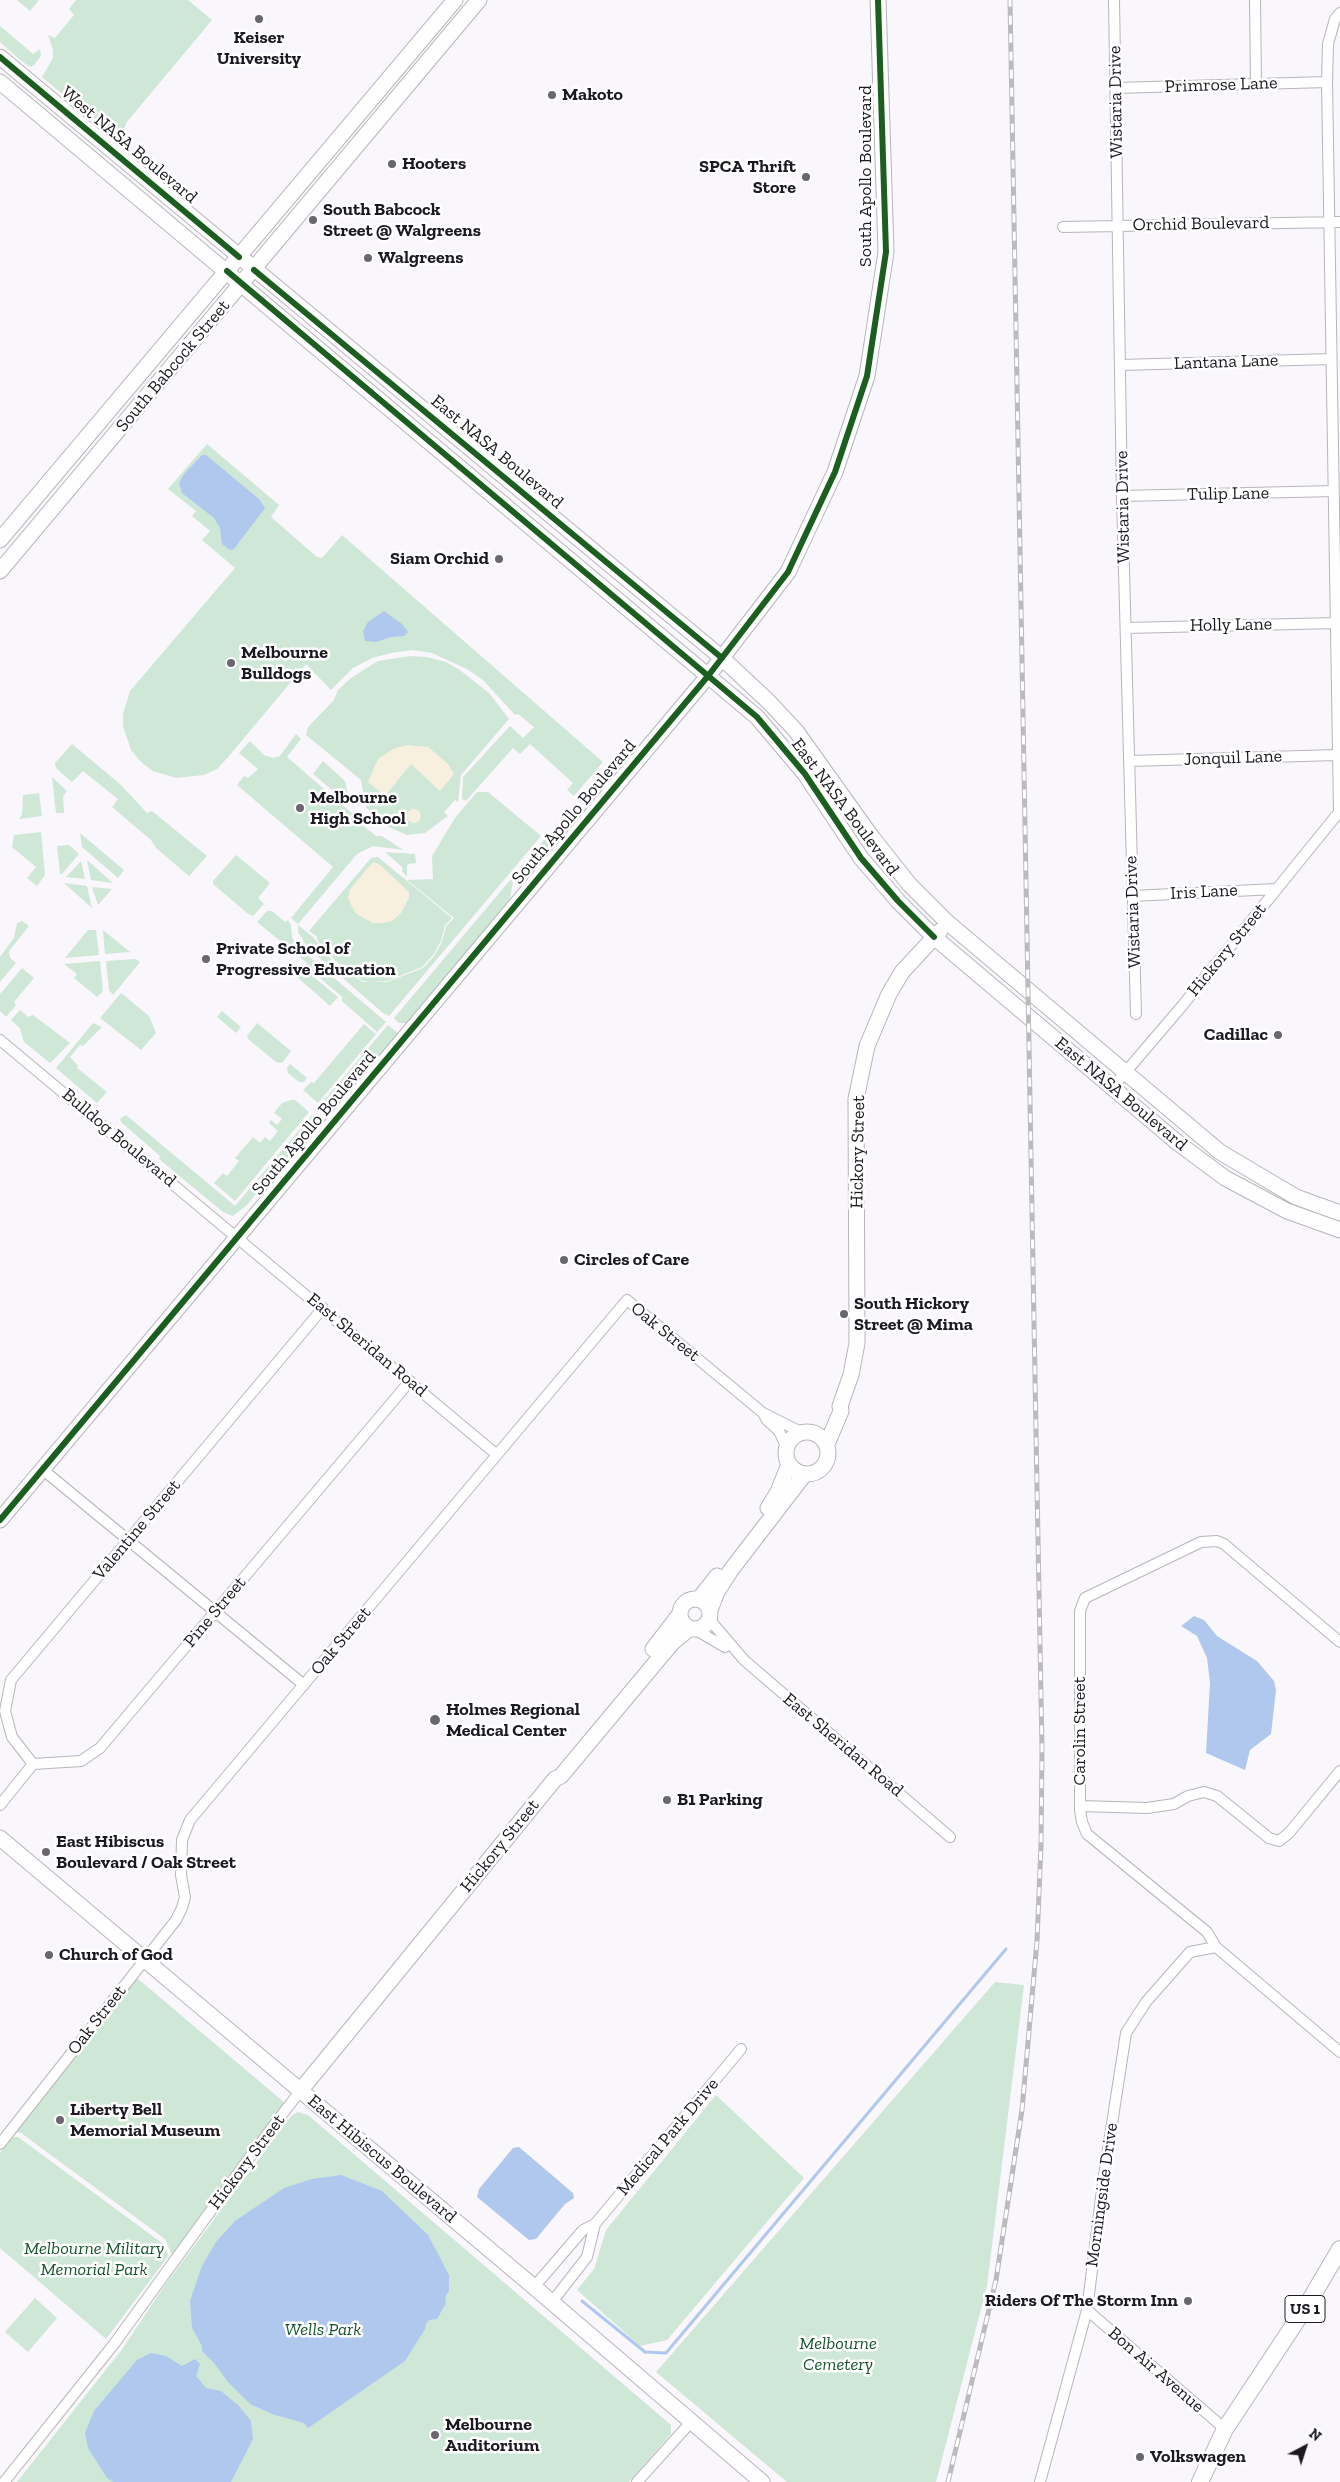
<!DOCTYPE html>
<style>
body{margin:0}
#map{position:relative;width:1340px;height:2482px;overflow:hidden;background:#f9f6fc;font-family:"Zilla Slab",serif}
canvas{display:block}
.north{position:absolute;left:1280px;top:2422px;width:50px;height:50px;-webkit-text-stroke:4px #fff;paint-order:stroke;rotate:40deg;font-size:14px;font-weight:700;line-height:20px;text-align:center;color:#1c1a20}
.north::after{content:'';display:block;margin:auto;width:18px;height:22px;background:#1c1a20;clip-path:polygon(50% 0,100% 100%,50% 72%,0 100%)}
</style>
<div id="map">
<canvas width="1340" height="2482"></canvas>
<div class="north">N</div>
</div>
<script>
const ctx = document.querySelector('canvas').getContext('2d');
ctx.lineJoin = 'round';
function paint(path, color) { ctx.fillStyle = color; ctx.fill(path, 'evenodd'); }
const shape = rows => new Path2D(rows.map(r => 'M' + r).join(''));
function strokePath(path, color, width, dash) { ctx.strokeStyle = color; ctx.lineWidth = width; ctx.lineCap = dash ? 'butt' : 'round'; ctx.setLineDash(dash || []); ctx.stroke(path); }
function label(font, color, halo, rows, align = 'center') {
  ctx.font = font + ' "Zilla Slab",serif'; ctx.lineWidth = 5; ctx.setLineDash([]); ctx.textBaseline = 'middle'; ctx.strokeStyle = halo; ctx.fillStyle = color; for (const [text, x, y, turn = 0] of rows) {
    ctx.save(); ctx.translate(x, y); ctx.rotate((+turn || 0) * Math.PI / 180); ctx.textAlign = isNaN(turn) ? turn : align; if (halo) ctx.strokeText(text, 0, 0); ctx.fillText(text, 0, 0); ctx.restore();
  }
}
const green = shape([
 [17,0,39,0,30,11],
 [76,0,188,0,212,20,126,123,123,133,118,140,42,77,53,58,53,50,48,35,55,38,74,15,69,9],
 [0,26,33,54,40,49,41,56,34,65,30,67,20,60,0,42],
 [207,444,279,505,271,517,317,557,322,558,342,535,603,762,574,796,567,790,573,783,530,744,520,754,513,748,466,801,462,799,463,777,510,726,523,738,534,727,518,714,515,715,483,680,467,669,432,653,413,650,391,653,372,658,353,668,331,690,306,664,229,756,217,769,204,775,176,778,153,771,141,762,131,750,123,726,123,714,130,691,235,568,202,540,210,531,192,516,196,511,168,489],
 [410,656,427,657,446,662,461,671,489,693,509,719,461,775,458,802,455,800,444,812,448,816,425,833,407,835,384,825,366,807,361,780,306,735,308,727,334,700,338,690,351,678,378,661],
 [296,734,301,739,287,757,353,814,359,813,355,819,376,836,382,836,403,850,373,846,357,854,298,924,291,918,333,867,237,785,244,776,248,778,258,769,239,753,250,741,264,755,273,758,280,756],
 [72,744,120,784,147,813,152,811,207,856,189,876,156,848,151,840,112,807,118,799,83,771,72,782,56,768,55,763],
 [323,761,345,781,350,805,313,774],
 [52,777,67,791,63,796,64,813,56,813],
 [477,792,488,792,541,836,389,1016,383,1013,308,948,298,932,298,925,312,936,335,964,363,982,387,982,423,968,434,956,442,942,446,926,454,918,407,880,433,879,432,856,455,818],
 [39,793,42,816,19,819,22,815,23,795],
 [554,828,558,839,557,844,535,870,518,876,513,881,510,899,506,904,411,1019,407,1023,399,1023,394,1018],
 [41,832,45,875,37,886,27,878,36,867,12,847,14,835],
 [80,833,124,870,118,878,82,847],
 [69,845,79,854,62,874,60,874,57,846],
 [385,852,415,854,416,863,408,864,407,866,407,877,402,871,403,868],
 [236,855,270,883,258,898,264,904,253,916,247,913,213,884,213,881],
 [378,857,452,918,445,925,441,941,433,955,422,967,387,981,371,982,363,981,343,968,320,945,316,936,309,931,371,858],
 [87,860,113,883,91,880],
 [81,861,85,879,66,877],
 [64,883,87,886,92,908],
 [92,887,112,889,98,905],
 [267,911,272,911,285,922,288,920,291,925,292,938,300,949,386,1022,377,1032,342,1001,342,997,306,966,307,963,257,922],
 [22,921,29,926,9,951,10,958,16,963,0,982,0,957,14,938,17,923],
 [88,930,96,930,99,955,65,958],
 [103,930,130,952,105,954],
 [136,959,140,962,113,995,109,990,106,961],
 [100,961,103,991,97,997,74,978,77,974,64,964],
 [22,968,34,978,14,1002,16,1005,6,1017,0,1011,0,994],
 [304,969,338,997,330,1006,297,977],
 [121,993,149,1016,156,1033,141,1050,100,1018],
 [20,1010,28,1017,33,1015,70,1043,50,1063,24,1042,20,1028,11,1020],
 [222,1011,241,1027,236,1033,217,1017],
 [93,1023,102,1027,83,1046,80,1045,70,1057,78,1066,77,1068,107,1092,97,1103,56,1068],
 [257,1023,291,1051,282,1063,276,1062,248,1039,247,1036],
 [364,1024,376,1034,318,1103,303,1090,311,1082,314,1083],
 [388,1025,398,1033,336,1107,330,1109,322,1107,320,1105],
 [290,1064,307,1078,304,1082,299,1082,288,1073,287,1068],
 [291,1100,295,1100,309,1112,235,1201,214,1183,223,1173,227,1176,239,1161,235,1158,253,1137,260,1143,265,1137,270,1141,278,1131,269,1123,271,1120,277,1125,282,1119,274,1113,282,1103],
 [126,1115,235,1206,312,1115,316,1118,317,1129,316,1134,300,1152,271,1175,247,1205,233,1216,223,1212,159,1159,160,1156,121,1122,120,1119],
 [137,1978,285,2103,172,2255,165,2239,21,2133,16,2132],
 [995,1982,1024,1985,987,2286,936,2482,787,2482,656,2372],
 [716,2095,804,2178,667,2340,640,2346,577,2290,594,2269,606,2230],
 [298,2112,308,2115,671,2425,671,2434,629,2482,17,2482,123,2348,165,2285,292,2115],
 [13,2137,18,2137,162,2243,166,2249,168,2256,164,2262,106,2339,0,2248,0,2153],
 [35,2298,57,2318,28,2352,5,2332]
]);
const sand = shape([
 [407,745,428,747,448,764,454,774,440,791,411,764,385,796,368,782,378,759,393,749],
 '407 816a7 7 0 1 1 14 0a7 7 0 1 1-14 0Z',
 [373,862,379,864,409,892,409,898,401,913,392,921,382,923,373,923,358,915,354,911,348,898,350,889]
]);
const water = shape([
 [202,455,206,455,259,499,265,508,234,549,230,550,222,544,220,528,214,518,182,493,180,487,179,483,184,474],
 [384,611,402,624,408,632,404,636,390,637,377,642,365,641,363,631,368,622],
 [1194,1616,1204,1620,1217,1636,1257,1661,1274,1681,1276,1690,1271,1734,1250,1750,1245,1770,1206,1753,1210,1683,1207,1658,1197,1636,1181,1626],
 [519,2147,573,2193,574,2198,565,2204,536,2239,529,2240,477,2197,479,2189,513,2148],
 [341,2175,382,2191,428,2235,449,2275,449,2290,445,2298,446,2303,437,2319,429,2320,426,2324,425,2329,405,2361,308,2428,304,2423,272,2414,250,2404,228,2382,214,2363,202,2351,202,2346,192,2328,190,2301,202,2266,216,2242,235,2221,284,2188,312,2179],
 [151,2353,166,2356,182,2366,195,2359,200,2364,196,2376,206,2388,221,2391,238,2405,251,2421,253,2439,231,2482,113,2482,107,2478,88,2448,85,2433,94,2411,137,2360]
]);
const stream = shape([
 [582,2301,645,2352,666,2353,1006,1949]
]);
const street = shape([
 [1114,0,1122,496,1136,1014],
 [1255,0,1256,85],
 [1115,88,1327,82],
 [1063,227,1340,222],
 [1121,365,1331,359],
 [1122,496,1334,491],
 [1126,628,1336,623],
 [1129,761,1337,755],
 [1339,812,1327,82,1328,44,1335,19,1340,13],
 [1132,896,1276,889],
 [0,1040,496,1454],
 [1112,1088,1182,1006,1340,811],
 [763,1413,767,1420,779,1431,787,1448],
 [42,1469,304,1685],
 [709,1619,744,1660,950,1837],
 [696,1630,725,1647],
 [1340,1642,1224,1544,1217,1541,1201,1542,1085,1598,1080,1611,1080,1810,1082,1822,1087,1834,1207,1932,1216,1947,1340,2052],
 [33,1764,12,1737,5,1711,11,1680,323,1308],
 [33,1764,81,1761,100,1748,410,1381],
 [0,1805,33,1764],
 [1080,1806,1147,1808,1174,1804,1188,1796,1204,1792,1217,1796,1269,1838,1279,1841,1289,1833,1340,1771],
 [0,2144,176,1920,182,1908,185,1897,181,1875,182,1840,190,1820,627,1300,763,1413,801,1432],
 [534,2287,583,2230,595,2224,741,2049],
 [552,2302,587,2257,595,2224],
 [1087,2310,1225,2429],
 [4,2482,114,2344,247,2161,300,2091],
 [637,2482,691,2422],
 [1040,2482,1087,2310,1103,2182,1126,2033,1146,2002,1190,1952,1216,1947]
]);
const secondary = shape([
 [0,57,722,658,770,703,796,731,871,836,909,884,947,922,1220,1152,1296,1197,1340,1213],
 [0,82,757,717,805,774,861,858,898,901,934,937,1178,1143,1225,1178,1287,1211,1340,1230],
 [0,540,455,0],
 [0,571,479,0],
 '786 1453a21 21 0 1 1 42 0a21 21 0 1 1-42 0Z',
 [827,1444,841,1411,840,1406,851,1375,857,1343,856,1099,867,1046,889,994,902,972,940,931],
 [768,1508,778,1492,789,1464],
 [0,1520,708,676,788,572,835,472,867,376,886,252,878,0],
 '680 1614a15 15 0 1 1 30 0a15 15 0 1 1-30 0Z',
 [699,1599,717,1576],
 [710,1610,717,1592,731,1570,804,1475],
 [653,1649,679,1615],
 [0,1838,534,2287,762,2482],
 [300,2091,555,1779,561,1776,672,1643,689,1629]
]);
const primary = shape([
 [1200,2482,1225,2429,1307,2305,1340,2249]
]);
const rail = shape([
 [948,2482,996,2280,1022,2110,1037,1941,1041,1845,1042,1749,1037,1486,1010,0]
]);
const cycleway = shape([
 [0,57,239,257],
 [254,270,722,658],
 [227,271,757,717,805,774,861,858,898,901,934,937],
 [0,1520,708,676,788,572,835,472,867,376,886,252,878,0]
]);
const markers = [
 [259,19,5,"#69676d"],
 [552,95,5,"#69676d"],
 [392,164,5,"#69676d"],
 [806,177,5,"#69676d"],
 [313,220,5,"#69676d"],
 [368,258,5,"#69676d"],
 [499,559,5,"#69676d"],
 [231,663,5,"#69676d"],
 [300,808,5,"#69676d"],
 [206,959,5,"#69676d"],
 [1278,1035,5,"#69676d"],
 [564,1260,5,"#69676d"],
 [844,1314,5,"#69676d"],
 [435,1720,6,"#69676d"],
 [667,1800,5,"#69676d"],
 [46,1852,5,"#69676d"],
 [49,1955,5,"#69676d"],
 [60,2120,5,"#69676d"],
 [1188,2301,5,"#69676d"],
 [435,2435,5,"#69676d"],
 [1140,2457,5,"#69676d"]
];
const shields = [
 [1305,2309,40]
];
const shieldNames = [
 ["US 1",1305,2309]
];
const poiNames = [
 ["Keiser",259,38,"center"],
 ["University",259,59,"center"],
 ["Makoto",562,95],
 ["Hooters",402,164],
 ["SPCA Thrift",796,167,"right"],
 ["Store",796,188,"right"],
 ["South Babcock",323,210],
 ["Street @ Walgreens",323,231],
 ["Walgreens",378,258],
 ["Siam Orchid",489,559,"right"],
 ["Melbourne",241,653],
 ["Bulldogs",241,674],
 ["Melbourne",310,798],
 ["High School",310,819],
 ["Private School of",216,949],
 ["Progressive Education",216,970],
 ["Cadillac",1268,1035,"right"],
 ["Circles of Care",574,1260],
 ["South Hickory",854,1304],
 ["Street @ Mima",854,1325],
 ["Holmes Regional",446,1710],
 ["Medical Center",446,1731],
 ["B1 Parking",677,1800],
 ["East Hibiscus",56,1842],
 ["Boulevard / Oak Street",56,1863],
 ["Church of God",59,1955],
 ["Liberty Bell",70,2110],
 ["Memorial Museum",70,2131],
 ["Riders Of The Storm Inn",1178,2301,"right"],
 ["Melbourne",445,2425],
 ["Auditorium",445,2446],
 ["Volkswagen",1150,2457]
];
const streetNames = [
 ["Primrose Lane",1221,85,-2],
 ["Wistaria Drive",1116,102,-91],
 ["West NASA Boulevard",129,145,40],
 ["South Apollo Boulevard",866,176,-90],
 ["Orchid Boulevard",1201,224,-1],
 ["Lantana Lane",1226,362,-2],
 ["South Babcock Street",173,366,-50],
 ["East NASA Boulevard",497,452,40],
 ["Tulip Lane",1228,494,-1],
 ["Wistaria Drive",1123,507,-91],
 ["Holly Lane",1231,625,-1],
 ["Jonquil Lane",1233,758,-2],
 ["East NASA Boulevard",845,807,53],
 ["South Apollo Boulevard",574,812,-50],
 ["Iris Lane",1204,892,-3],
 ["Wistaria Drive",1133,912,-92],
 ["Hickory Street",1227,950,-51],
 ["East NASA Boulevard",1121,1094,40],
 ["South Apollo Boulevard",314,1123,-50],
 ["Bulldog Boulevard",119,1138,40],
 ["Hickory Street",858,1152,-89],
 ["Oak Street",665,1332,39],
 ["East Sheridan Road",367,1345,40],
 ["Valentine Street",137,1530,-50],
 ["Pine Street",215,1612,-50],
 ["Oak Street",341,1641,-50],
 ["Carolin Street",1080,1731,-90],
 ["East Sheridan Road",843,1745,40],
 ["Hickory Street",500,1846,-51],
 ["Oak Street",97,2020,-52],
 ["Medical Park Drive",668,2137,-50],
 ["East Hibiscus Boulevard",382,2159,40],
 ["Hickory Street",247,2162,-53],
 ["Morningside Drive",1102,2195,-82],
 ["Bon Air Avenue",1156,2370,41]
];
const parkNames = [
 ["Melbourne Military",94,2249],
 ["Memorial Park",94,2270],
 ["Wells Park",323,2330],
 ["Melbourne",838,2344],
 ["Cemetery",838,2365]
];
paint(green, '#cfe7d6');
paint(sand, '#f7f0df');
paint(water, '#b0c8ed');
strokePath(stream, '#b0c8ed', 3);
strokePath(street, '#b7b5ba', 12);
strokePath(secondary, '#b7b5ba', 17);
strokePath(primary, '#b7b5ba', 18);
strokePath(street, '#fefeff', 10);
strokePath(secondary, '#fefeff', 15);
strokePath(primary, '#fefeff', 16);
strokePath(rail, '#bbbabc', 5);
strokePath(rail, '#fff', 3, [9]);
strokePath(cycleway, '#1b5e20', 6);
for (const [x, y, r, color] of markers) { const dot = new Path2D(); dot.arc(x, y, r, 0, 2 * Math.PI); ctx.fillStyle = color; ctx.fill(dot); strokePath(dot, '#fff', 2); }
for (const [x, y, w] of shields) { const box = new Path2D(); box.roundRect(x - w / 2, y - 13.5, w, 27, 4); ctx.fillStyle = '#fff'; ctx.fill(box); strokePath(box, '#1c1a20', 1); }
label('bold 16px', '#1c1a20', null, shieldNames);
label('bold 18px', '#1c1a20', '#fff', poiNames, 'left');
label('18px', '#1c1a20', '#fff', streetNames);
label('italic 18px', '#16542c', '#fff', parkNames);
</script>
